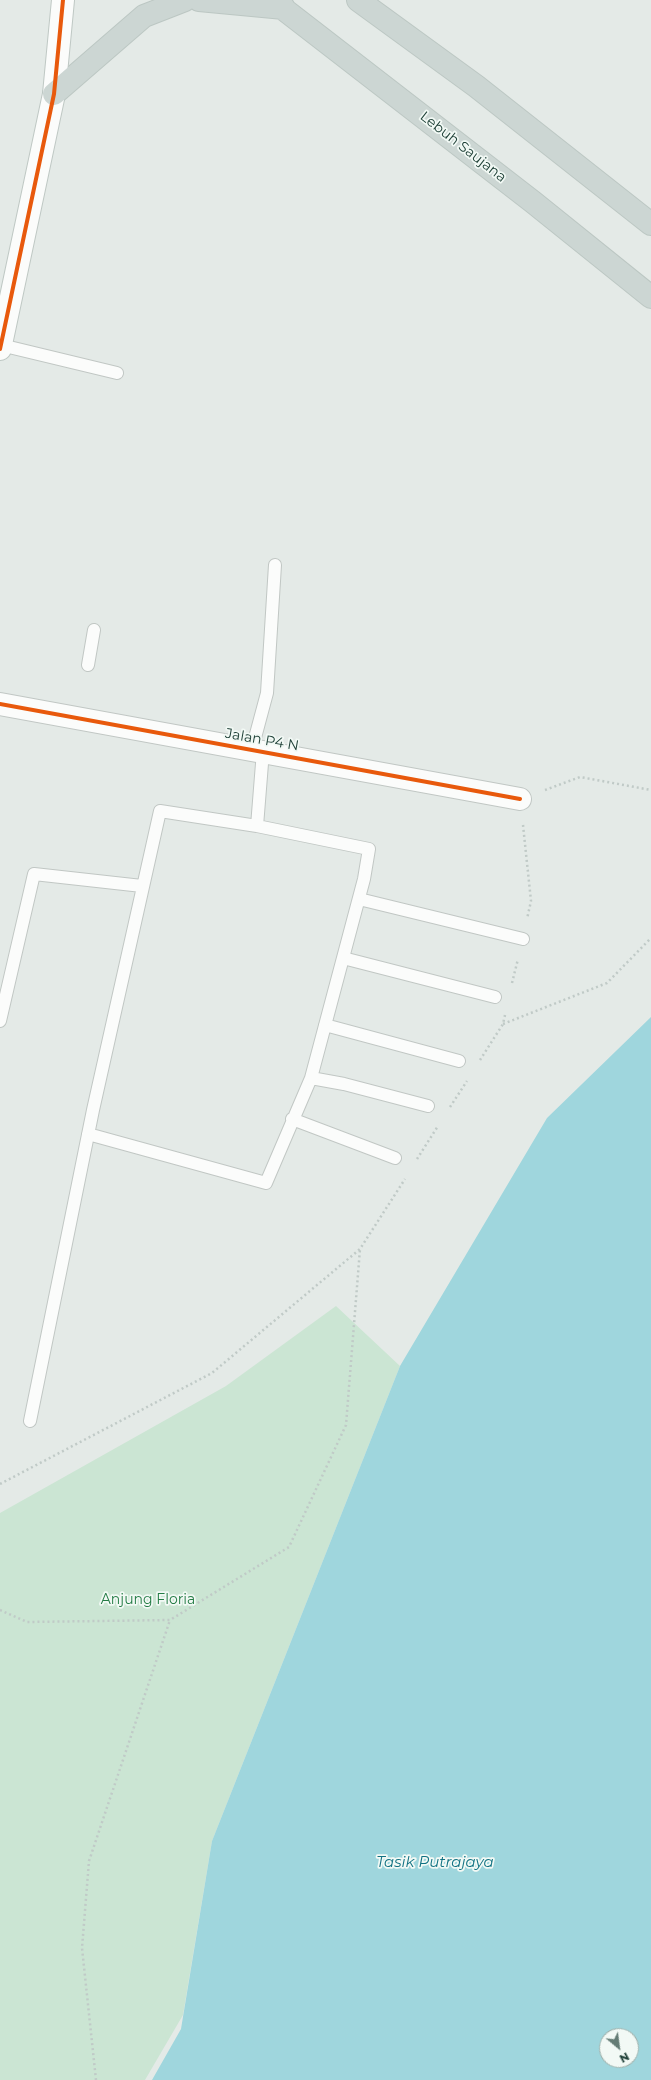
<!DOCTYPE html>
<style>
body{margin:0}
#map{position:relative;width:651px;height:2080px;overflow:hidden;background:#e4eae7;font-family:Montserrat,sans-serif}
canvas{display:block}
.north{position:absolute;left:599px;top:2028px;width:40px;height:40px;box-sizing:border-box;background:#f2f9f5;border:1px solid #9eafa9;border-radius:50%;rotate:151deg;font-size:11px;font-weight:700;line-height:16px;text-align:center;color:#1f4037}
.north::after{content:'';display:block;margin:auto;width:14px;height:18px;background:#647c75;clip-path:polygon(50% 0,100% 100%,50% 72%,0 100%)}
</style>
<div id="map">
<canvas width="651" height="2080"></canvas>
<div class="north">N</div>
</div>
<script>
const ctx = document.querySelector('canvas').getContext('2d');
ctx.lineJoin = 'round';
function paint(path, color) { ctx.fillStyle = color; ctx.fill(path, 'evenodd'); }
const shape = rows => new Path2D(rows.map(r => 'M' + r).join(''));
function strokePath(path, color, width, dash) { ctx.strokeStyle = color; ctx.lineWidth = width; ctx.lineCap = dash ? 'butt' : 'round'; ctx.setLineDash(dash || []); ctx.stroke(path); }
function label(font, color, halo, rows, align = 'center') {
  ctx.font = font + ' Montserrat,sans-serif'; ctx.lineWidth = 3.5; ctx.setLineDash([]); ctx.textBaseline = 'middle'; ctx.strokeStyle = halo; ctx.fillStyle = color; for (const [text, x, y, turn = 0] of rows) {
    ctx.save(); ctx.translate(x, y); ctx.rotate((+turn || 0) * Math.PI / 180); ctx.textAlign = isNaN(turn) ? turn : align; if (halo) ctx.strokeText(text, 0, 0); ctx.fillText(text, 0, 0); ctx.restore();
  }
}
const green = shape([
 [336,1306,400,1366,212,1841,183,2015,145,2080,0,2080,0,1513,226,1386]
]);
const water = shape([
 [651,1017,651,2080,152,2080,181,2029,212,1841,400,1366,547,1118],
 [607,2036,631,2036,631,2060,607,2060]
]);
const path = shape([
 [545,790,580,777,651,790],
 [523,825,531,901,527,919],
 [512,983,518,959],
 [503,1024,607,983,651,938],
 [480,1060,503,1024,505,1015],
 [450,1107,467,1081],
 [417,1159,438,1126],
 [0,1484,212,1373,360,1249,405,1179],
 [0,1610,27,1622,170,1620,289,1547,346,1425,360,1249],
 [96,2080,82,1948,89,1861,170,1620]
]);
const lane = shape([
 [1,345,117,373],
 [88,665,94,630],
 [252,749,267,693,275,565],
 [257,826,263,751],
 [359,899,523,939],
 [343,958,495,997],
 [0,1021,34,874,142,886],
 [325,1025,459,1061],
 [292,1119,395,1158],
 [88,1134,266,1183,311,1078,344,1084,428,1106],
 [30,1421,93,1110,160,811,257,826,369,849,364,879,311,1078]
]);
const street = shape([
 [0,704,520,799]
]);
const secondary = shape([
 [0,349,54,94,63,0]
]);
const primary = shape([
 [199,0,284,8],
 [272,0,533,202,651,297],
 [358,0,476,86,651,224],
 [54,94,144,16,185,0]
]);
const cycleway = shape([
 [0,349,54,94,63,0],
 [0,704,520,799]
]);
const streetNames = [
 ["Lebuh Saujana",463,147,38],
 ["Jalan P4 N",262,740,10]
];
const parkNames = [
 ["Anjung Floria",148,1600]
];
const waterNames = [
 ["Tasik Putrajaya",435,1863]
];
paint(green, '#cbe5d3');
paint(water, '#9fd6dd');
strokePath(lane, '#c1c7c4', 14);
strokePath(street, '#c1c7c4', 24);
strokePath(secondary, '#bfc8c4', 24);
strokePath(primary, '#bcc7c3', 24);
strokePath(path, '#c0cac7', 2.5, [2, 3]);
strokePath(lane, '#fbfcfb', 12);
strokePath(street, '#fbfcfb', 22);
strokePath(secondary, '#fbfcfb', 22);
strokePath(primary, '#ccd6d3', 22);
strokePath(cycleway, '#e8590c', 4);
label('14px', '#1f4037', '#f2f9f5', streetNames);
label('14px', '#247c45', '#f2f9f5', parkNames);
label('italic 15px', '#117283', '#f2f9f5', waterNames);
</script>
